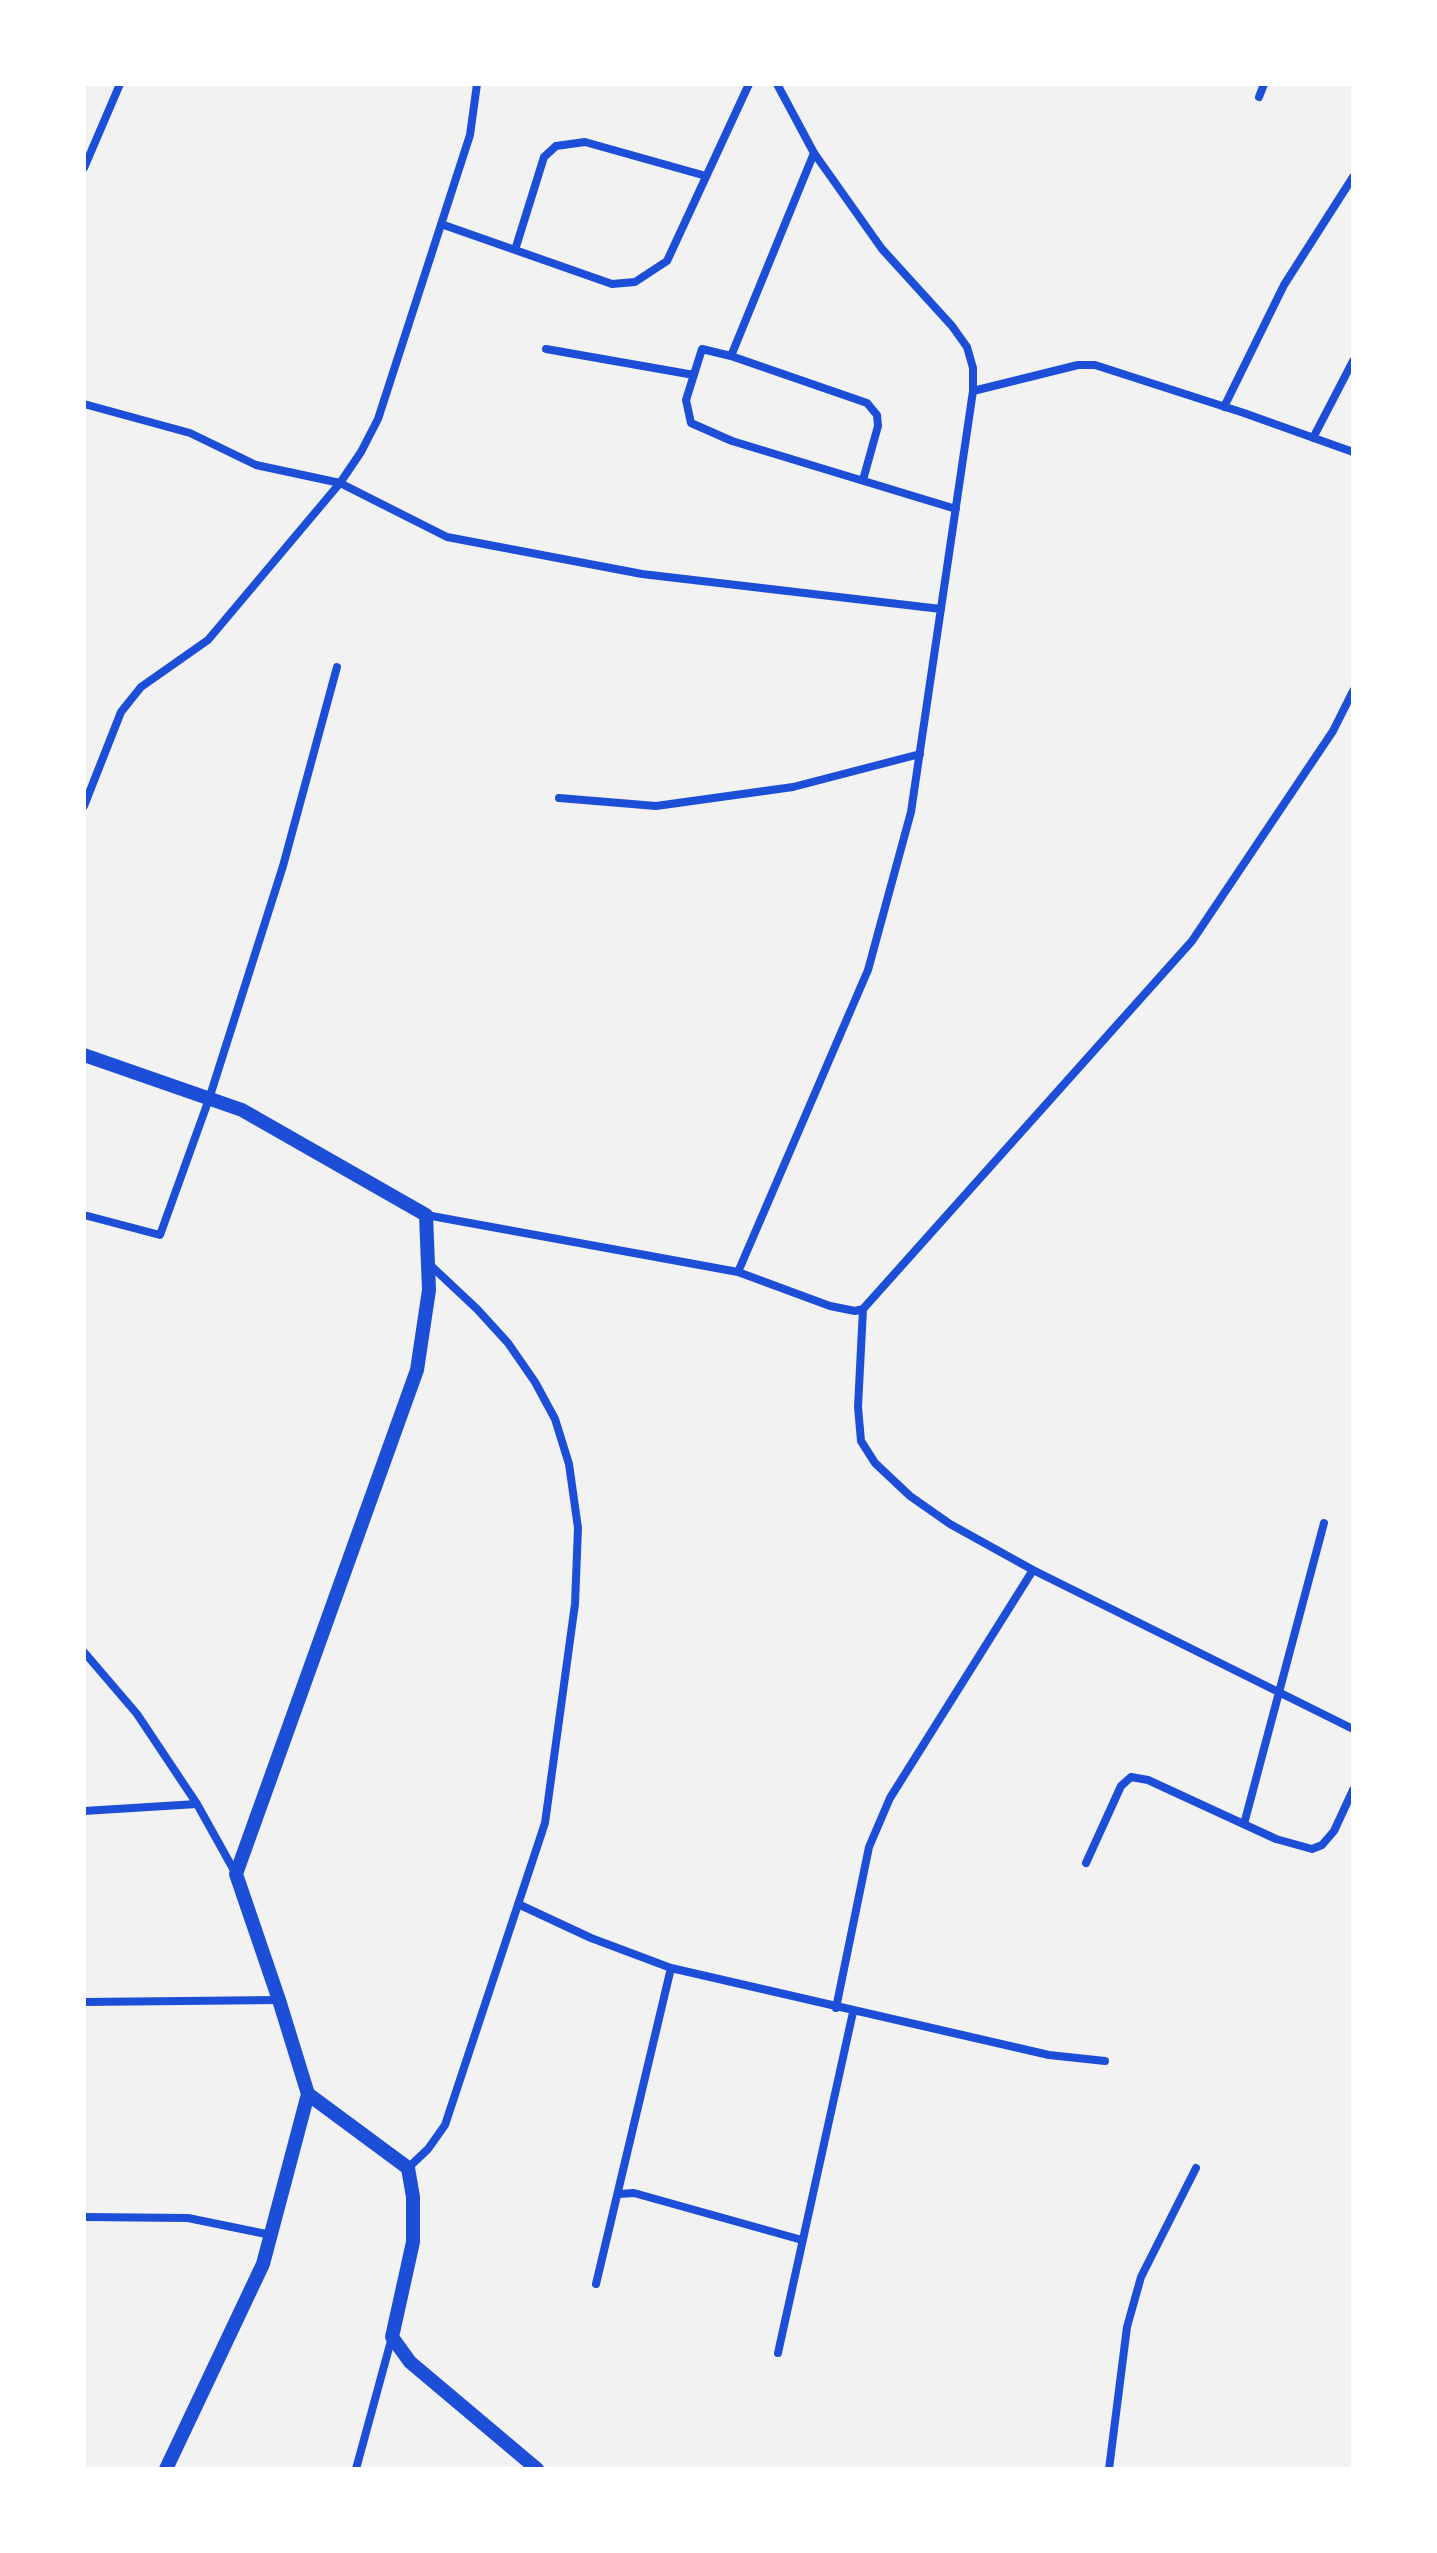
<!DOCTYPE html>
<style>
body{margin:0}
#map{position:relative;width:1437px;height:2553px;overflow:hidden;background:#f2f2f2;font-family:"IBM Plex Sans",sans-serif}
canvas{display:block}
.frame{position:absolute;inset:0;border:86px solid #fff;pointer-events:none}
</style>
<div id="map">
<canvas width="1437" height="2553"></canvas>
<div class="frame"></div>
</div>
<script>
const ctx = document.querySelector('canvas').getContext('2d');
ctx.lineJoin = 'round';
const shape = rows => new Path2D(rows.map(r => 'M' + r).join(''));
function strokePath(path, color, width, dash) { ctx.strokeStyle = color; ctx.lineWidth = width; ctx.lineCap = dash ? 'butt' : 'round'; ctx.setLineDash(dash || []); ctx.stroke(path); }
const minor = shape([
 [777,84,814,153,882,249,952,326,967,347,973,368,973,391,1078,365,1095,365,1244,413,1353,452],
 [1259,97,1264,84],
 [814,153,731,356,702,349,686,400,691,423,732,441,956,509],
 [84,168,120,84],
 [441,224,612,284,635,282,667,261,749,84],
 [515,250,544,157,556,146,585,142,706,176],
 [546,349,694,375],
 [731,356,867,403,877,415,878,426,863,480],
 [84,404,190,433,256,465,340,483,447,537,642,574,941,609],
 [1224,407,1284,285,1353,177],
 [1313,438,1353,361],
 [559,798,656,806,793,787,920,754],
 [84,806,121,712,141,687,208,640,340,483,361,452,378,419,470,135,477,84],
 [84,1215,160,1235,209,1099,283,866,337,667],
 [426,1215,738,1272,830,1306,855,1311,863,1309,1192,941,1333,731,1353,691],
 [738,1272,868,970,911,812,973,391],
 [863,1309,858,1407,861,1441,875,1463,910,1496,950,1524,1033,1570,1353,1729],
 [84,1652,137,1714,197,1804,236,1874],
 [84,1811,197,1804],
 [1244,1824,1324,1523],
 [1086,1863,1121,1786,1131,1777,1148,1780,1276,1839,1312,1849,1322,1845,1334,1831,1353,1790],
 [518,1904,591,1938,671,1968,1049,2055,1105,2061],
 [84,2002,279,2000],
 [836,2008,869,1847,890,1798,1033,1570],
 [408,2168,428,2149,445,2125,545,1823,575,1604,578,1528,569,1464,555,1419,535,1382,508,1343,477,1309,428,1263],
 [619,2194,634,2193,802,2240],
 [84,2217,188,2218,271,2235],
 [596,2284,671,1968],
 [778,2353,853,2012],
 [356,2469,392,2337],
 [1109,2469,1127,2327,1141,2277,1196,2168]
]);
const tertiary = shape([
 [84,1055,242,1110,426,1215,429,1290,417,1370,236,1874,279,2000,308,2094,263,2264,166,2469],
 [308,2094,408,2168,413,2197,413,2242,392,2337,410,2362,537,2469]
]);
strokePath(minor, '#1d4ed8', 8);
strokePath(tertiary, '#1d4ed8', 14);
</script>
